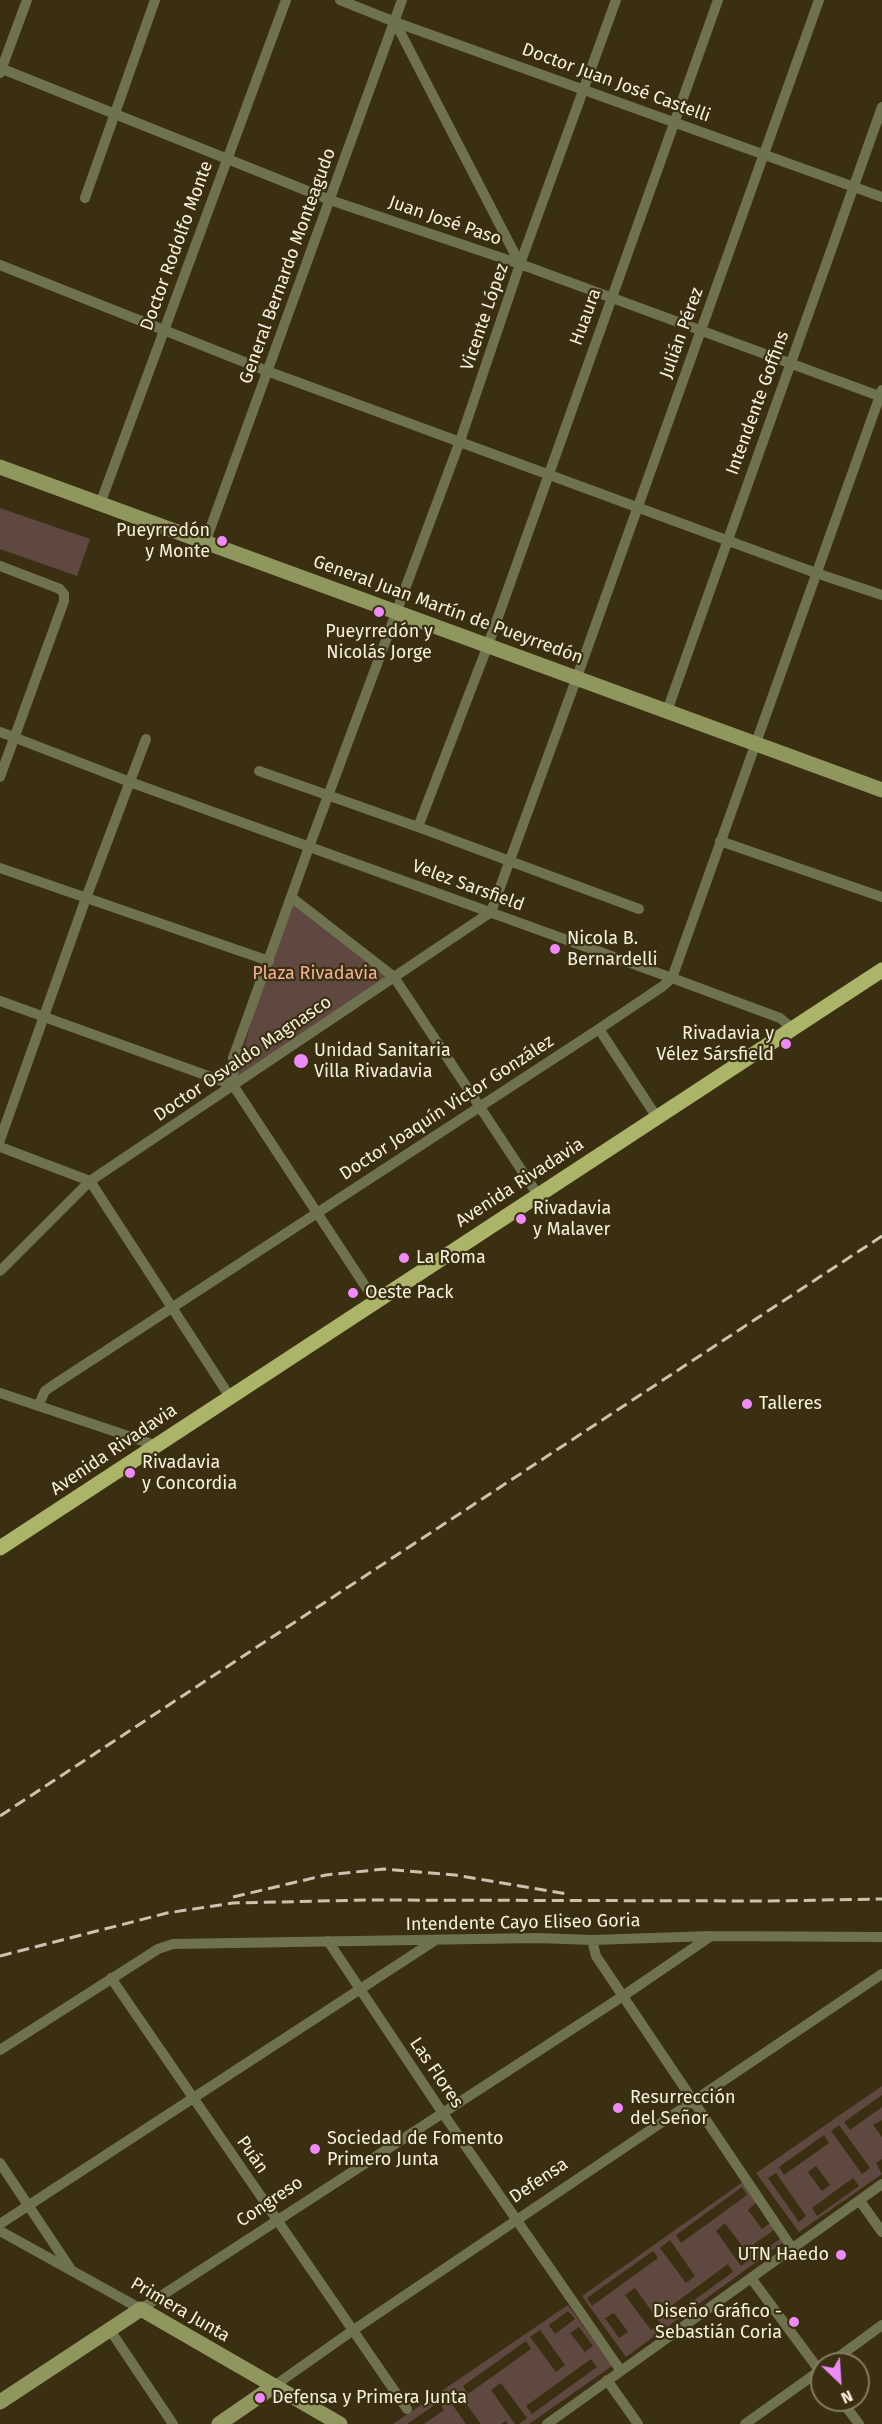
<!DOCTYPE html>
<meta charset="utf-8">
<style>
body{margin:0}
#map{position:relative;width:882px;height:2424px;overflow:hidden;background:#3a2f10;font-family:"Fira Sans",sans-serif}
canvas{display:block}
.north{position:absolute;left:810px;top:2352px;width:60px;height:60px;box-sizing:border-box;background:#3a2f10;border:2px solid #857c62;border-radius:50%;rotate:155deg;font-size:16px;font-weight:700;line-height:24px;text-align:center;color:#f6f0de}
.north::after{content:'';display:block;margin:auto;width:21px;height:27px;background:#ee8bf8;clip-path:polygon(50% 0,100% 100%,50% 72%,0 100%)}
</style>
<div id="map">
<canvas width="882" height="2424"></canvas>
<div class="north">N</div>
</div>
<script>
const ctx = document.querySelector('canvas').getContext('2d');
ctx.lineJoin = 'round';
function paint(path, color) { ctx.fillStyle = color; ctx.fill(path, 'evenodd'); }
const shape = rows => new Path2D(rows.map(r => 'M' + r).join(''));
function strokePath(path, color, width, dash) { ctx.strokeStyle = color; ctx.lineWidth = width; ctx.lineCap = dash ? 'butt' : 'round'; ctx.setLineDash(dash || []); ctx.stroke(path); }
function label(font, color, halo, rows, align = 'center') {
  ctx.font = font + ' "Fira Sans",sans-serif'; ctx.lineWidth = 4.5; ctx.setLineDash([]); ctx.textBaseline = 'middle'; ctx.strokeStyle = halo; ctx.fillStyle = color; for (const [text, x, y, turn = 0] of rows) {
    ctx.save(); ctx.translate(x, y); ctx.rotate((+turn || 0) * Math.PI / 180); ctx.textAlign = isNaN(turn) ? turn : align; if (halo) ctx.strokeText(text, 0, 0); ctx.fillText(text, 0, 0); ctx.restore();
  }
}
const green = shape([
 [0,508,90,539,77,576,0,549],
 [291,897,394,977,233,1085,269,961],
 [882,2086,882,2095,844,2122,850,2130,882,2107,882,2120,873,2125,882,2137,882,2159,876,2163,882,2174,799,2232,756,2173],
 [839,2125,870,2168,862,2174,831,2131],
 [824,2135,829,2143,784,2175,779,2167],
 [816,2166,830,2185,822,2191,808,2172],
 [776,2173,806,2216,799,2222,768,2178],
 [853,2178,859,2186,817,2216,812,2208],
 [744,2181,785,2241,626,2357,582,2296],
 [742,2187,747,2195,681,2243,676,2235],
 [756,2203,770,2223,762,2229,748,2210],
 [725,2223,751,2258,741,2266,716,2231],
 [774,2230,780,2239,760,2253,754,2244],
 [670,2240,695,2276,686,2283,660,2248],
 [653,2251,658,2258,592,2306,587,2298],
 [728,2264,733,2272,668,2319,663,2312],
 [635,2288,660,2323,651,2330,625,2295],
 [614,2313,628,2332,619,2338,605,2318],
 [568,2305,612,2366,529,2424,519,2424,527,2418,501,2383,491,2390,515,2424,508,2424,506,2421,501,2424,481,2424,456,2390,447,2397,466,2424,424,2424,444,2410,439,2402,407,2424,393,2424],
 [568,2311,575,2319,555,2334,549,2325],
 [579,2327,593,2346,585,2352,570,2333],
 [540,2330,565,2365,556,2372,530,2337],
 [526,2341,531,2349,468,2394,463,2386],
 [591,2359,597,2367,532,2414,526,2406]
]);
const street = shape([
 [340,0,395,22,882,197],
 [395,22,520,264],
 [0,68,330,200,520,264,882,397],
 [0,73,27,0],
 [85,198,155,0],
 [0,265,267,371,816,573,882,595],
 [100,504,286,0],
 [205,543,402,0],
 [0,566,60,589,64,594,64,601,0,777],
 [667,711,882,107],
 [0,732,130,782,672,978,780,1018,792,1028],
 [259,771,418,827,639,909],
 [418,827,488,645,718,0],
 [720,841,882,897],
 [0,868,269,961],
 [291,897,394,977,538,1195],
 [0,1001,233,1085,375,1301],
 [599,1029,656,1116],
 [233,1085,233,1058,309,847,460,441,520,264,616,0],
 [0,1140,86,898,146,739],
 [0,1147,90,1181,230,1397],
 [0,1271,90,1181,491,912,577,677,819,0],
 [0,1393,155,1445],
 [38,1406,45,1391,52,1386,599,1029,663,986,672,978,882,390],
 [592,1940,596,1956,792,2248],
 [328,1941,442,2112,621,2371],
 [111,1978,407,2409],
 [0,2050,158,1949,173,1944,537,1938,592,1940,711,1936,882,1937],
 [0,2163,70,2268],
 [860,2201,882,2232],
 [0,2224,434,1941],
 [0,2231,141,2309,623,1996,711,1936],
 [751,2278,822,2374],
 [110,2330,173,2424],
 [829,2364,882,2325],
 [607,2380,638,2424],
 [274,2386,352,2331,882,1974],
 [841,2400,859,2424],
 [547,2424,882,2184],
 [745,2424,822,2369]
]);
const secondary = shape([
 [0,467,882,790],
 [0,2402,141,2309,340,2424],
 [219,2424,274,2386]
]);
const primary = shape([
 [0,1548,882,970]
]);
const rail = shape([
 [0,1816,882,1236],
 [233,1897,326,1875,384,1869,455,1875,567,1894],
 [0,1956,167,1913,233,1903,368,1900,769,1901,882,1899]
]);
const markers = [
 [222,541,6,"#ee8bf8"],
 [379,612,6,"#ee8bf8"],
 [555,949,6,"#ee8bf8"],
 [786,1044,6,"#ee8bf8"],
 [301,1061,8,"#ee8bf8"],
 [521,1219,6,"#ee8bf8"],
 [404,1258,6,"#ee8bf8"],
 [353,1293,6,"#ee8bf8"],
 [747,1404,6,"#ee8bf8"],
 [130,1473,6,"#ee8bf8"],
 [618,2108,6,"#ee8bf8"],
 [315,2149,6,"#ee8bf8"],
 [841,2255,6,"#ee8bf8"],
 [794,2322,6,"#ee8bf8"],
 [260,2398,6,"#ee8bf8"]
];
const streetNames = [
 ["Doctor Juan José Castelli",616,83,20],
 ["Juan José Paso",445,221,19],
 ["Doctor Rodolfo Monte",177,246,-70],
 ["General Bernardo Monteagudo",288,266,-70],
 ["Vicente López",485,317,-71],
 ["Huaura",586,317,-70],
 ["Julián Pérez",682,333,-70],
 ["Intendente Goffins",758,403,-70],
 ["General Juan Martín de Pueyrredón",448,610,20],
 ["Velez Sarsfield",468,886,20],
 ["Doctor Osvaldo Magnasco",243,1059,-34],
 ["Doctor Joaquín Victor González",447,1108,-33],
 ["Avenida Rivadavia",520,1183,-33],
 ["Avenida Rivadavia",114,1450,-34],
 ["Intendente Cayo Eliseo Goria",523,1923,-1],
 ["Las Flores",436,2073,56],
 ["Puán",252,2155,55],
 ["Defensa",539,2181,-34],
 ["Congreso",270,2202,-34],
 ["Primera Junta",180,2310,30]
];
const poiNames = [
 ["Pueyrredón",210,531,"right"],
 ["y Monte",210,552,"right"],
 ["Pueyrredón y",379,632,"center"],
 ["Nicolás Jorge",379,653,"center"],
 ["Nicola B.",567,939],
 ["Bernardelli",567,960],
 ["Rivadavia y",774,1034,"right"],
 ["Vélez Sársfield",774,1055,"right"],
 ["Unidad Sanitaria",314,1051],
 ["Villa Rivadavia",314,1072],
 ["Rivadavia",533,1209],
 ["y Malaver",533,1230],
 ["La Roma",416,1258],
 ["Oeste Pack",365,1293],
 ["Talleres",759,1404],
 ["Rivadavia",142,1463],
 ["y Concordia",142,1484],
 ["Resurrección",630,2098],
 ["del Señor",630,2119],
 ["Sociedad de Fomento",327,2139],
 ["Primero Junta",327,2160],
 ["UTN Haedo",829,2255,"right"],
 ["Diseño Gráfico -",782,2312,"right"],
 ["Sebastián Coria",782,2333,"right"],
 ["Defensa y Primera Junta",272,2398]
];
const parkNames = [
 ["Plaza Rivadavia",315,974]
];
paint(green, '#5f4840');
strokePath(street, '#6e724f', 10);
strokePath(secondary, '#90975e', 15);
strokePath(primary, '#abb469', 15);
strokePath(rail, '#cbc3ae', 3, [12, 6]);
for (const [x, y, r, color] of markers) { const dot = new Path2D(); dot.arc(x, y, r, 0, 2 * Math.PI); ctx.fillStyle = color; ctx.fill(dot); strokePath(dot, '#3a2f10', 2); }
label('18px', '#f6f0de', '#3a2f10', streetNames);
label('18px', '#f6f0de', '#3a2f10', poiNames, 'left');
label('18px', '#f3af99', '#3a2f10', parkNames);
</script>
